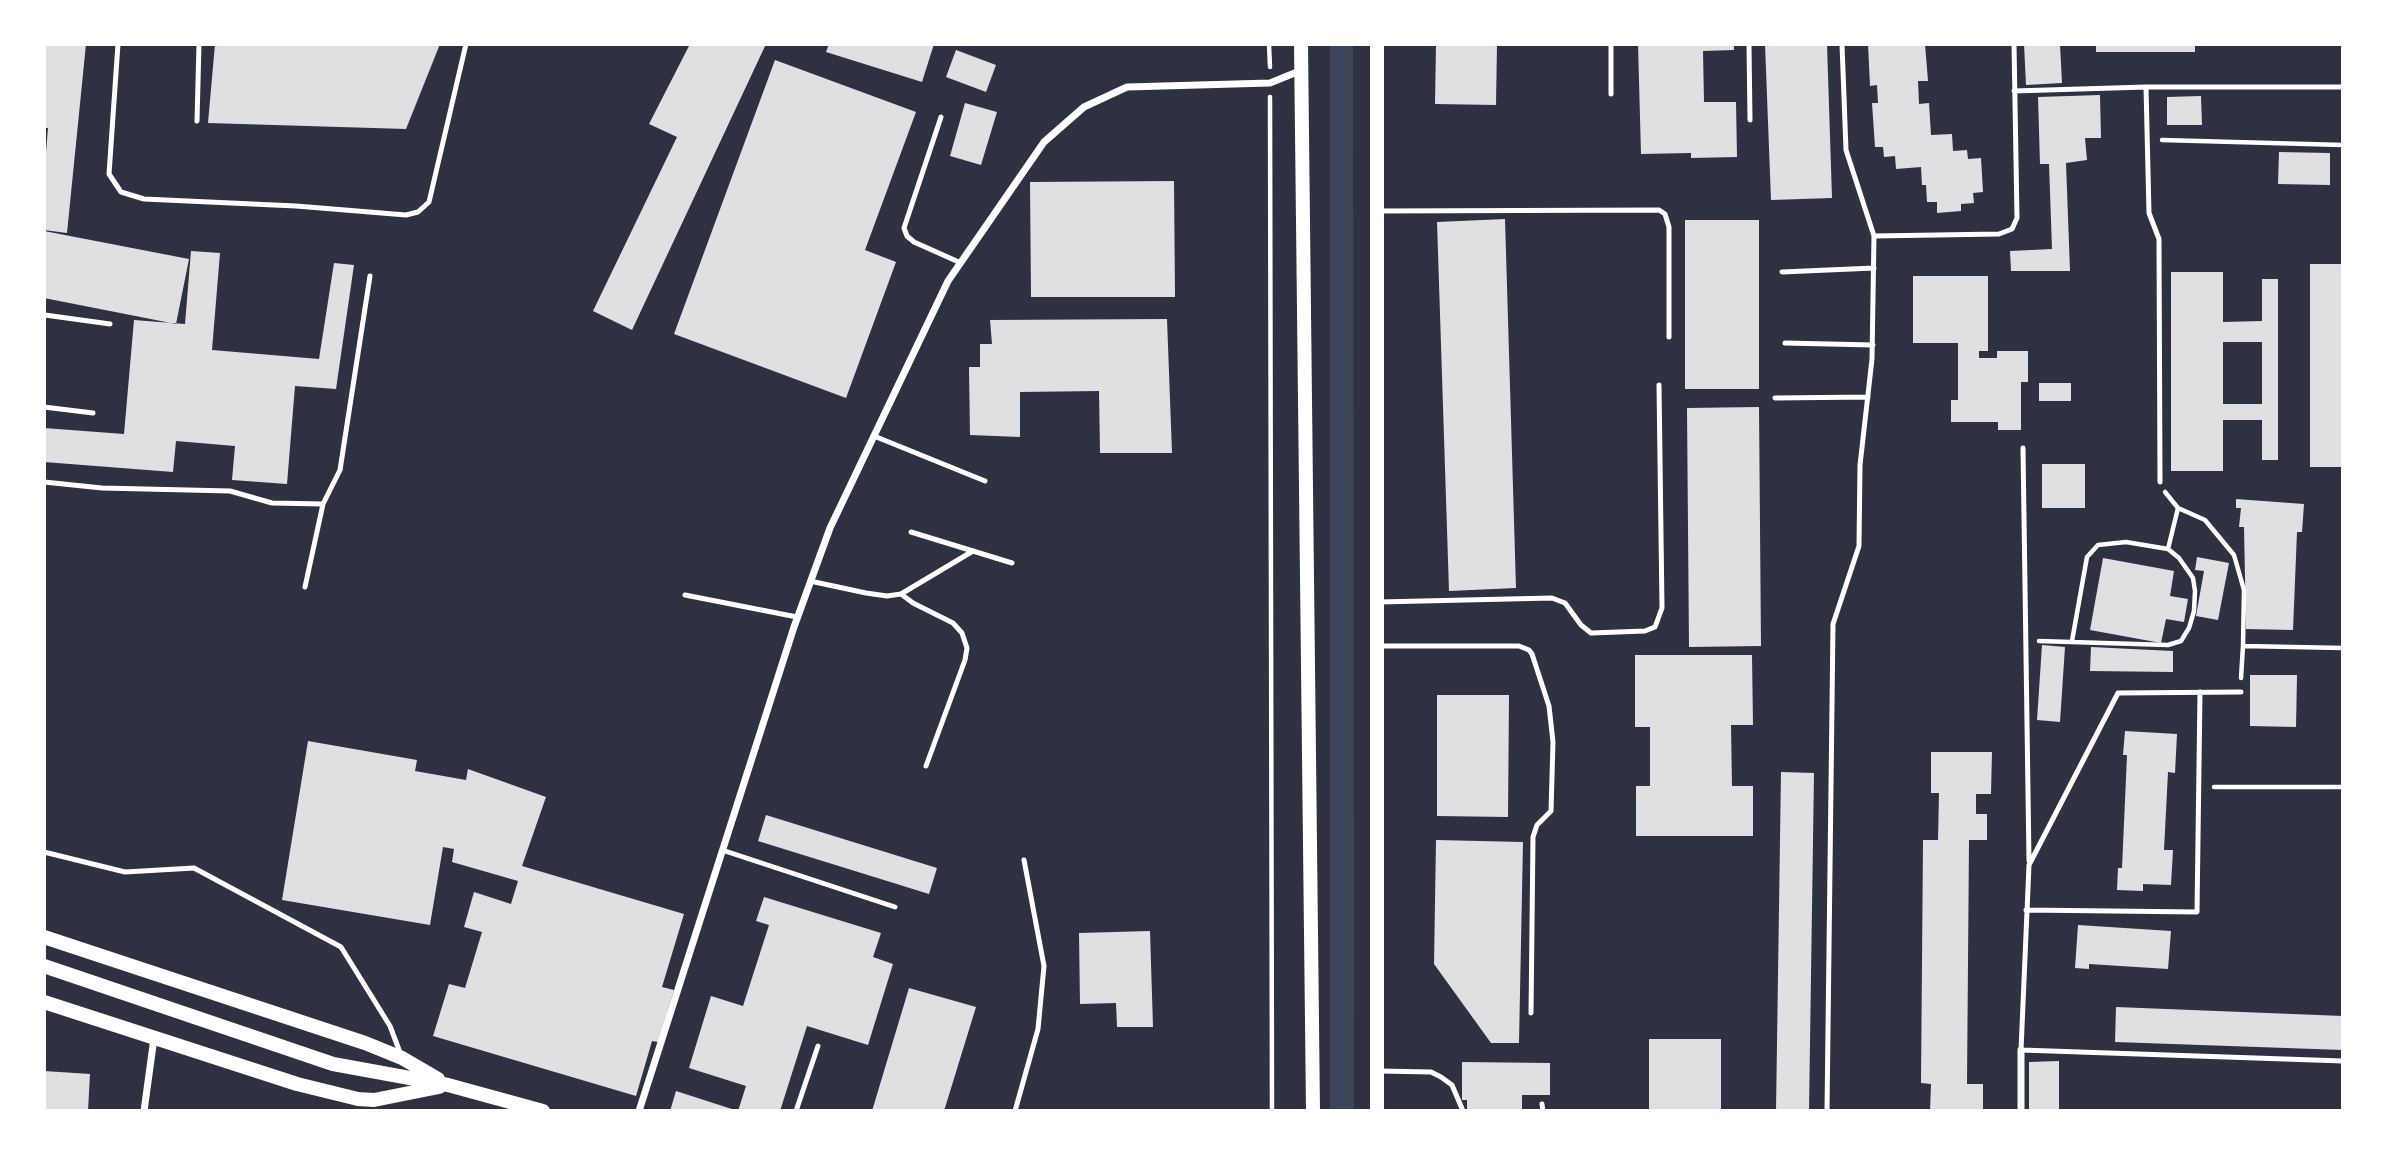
<!DOCTYPE html>
<style>
body{margin:0}
#map{position:relative;width:2387px;height:1155px;overflow:hidden;background:#2d3142;font-family:Rubik,sans-serif}
canvas{display:block}
.frame{position:absolute;inset:0;border:46px solid #fff;pointer-events:none}
</style>
<div id="map">
<canvas width="2387" height="1155"></canvas>
<div class="frame"></div>
</div>
<script>
const ctx = document.querySelector('canvas').getContext('2d');
ctx.lineJoin = 'round';
function paint(path, color) { ctx.fillStyle = color; ctx.fill(path, 'evenodd'); }
const shape = rows => new Path2D(rows.map(r => 'M' + r).join(''));
function strokePath(path, color, width, dash) { ctx.strokeStyle = color; ctx.lineWidth = width; ctx.lineCap = dash ? 'butt' : 'round'; ctx.setLineDash(dash || []); ctx.stroke(path); }
const green = shape([
 [1330,44,1353,44,1354,1111,1330,1111]
]);
const building = shape([
 [44,44,86,44,67,233,44,230,44,176,48,128,44,128],
 [215,44,440,44,406,129,208,123],
 [690,44,766,44,632,330,593,311,677,137,649,124],
 [829,44,934,44,922,82,826,52],
 [1436,44,1497,44,1496,105,1435,104],
 [1638,44,1734,44,1734,50,1703,51,1704,102,1736,102,1737,157,1691,158,1691,153,1641,154],
 [1765,44,1827,44,1832,198,1771,200],
 [1868,44,1925,44,1928,81,1918,81,1919,104,1929,103,1931,135,1952,134,1953,151,1967,150,1968,159,1981,158,1983,192,1973,193,1974,203,1961,204,1961,211,1937,213,1937,202,1927,202,1926,185,1922,185,1921,167,1896,169,1895,156,1884,157,1883,147,1875,147,1872,103,1878,103,1877,85,1870,86],
 [2024,44,2060,44,2062,83,2026,85],
 [2096,44,2195,44,2195,52,2096,52],
 [956,50,996,65,986,92,946,77],
 [775,60,916,112,865,250,896,262,846,398,674,334],
 [2100,95,2101,138,2085,138,2087,160,2066,163,2070,271,2011,271,2010,251,2052,249,2049,164,2040,164,2038,97],
 [2201,96,2202,125,2167,125,2167,97],
 [965,103,997,112,981,165,950,156],
 [2279,152,2330,153,2330,185,2278,184],
 [1174,181,1175,297,1031,297,1030,182],
 [1505,219,1516,588,1449,591,1437,222],
 [1685,220,1759,220,1759,389,1685,389],
 [44,231,189,259,176,324,44,298],
 [191,251,220,253,212,350,319,359,334,263,354,265,336,389,295,386,287,484,232,480,235,446,176,441,173,472,44,462,44,428,124,434,134,320,185,324],
 [2310,264,2343,264,2343,467,2310,467],
 [2171,272,2223,272,2223,322,2262,321,2262,279,2278,279,2278,460,2262,460,2262,420,2223,420,2223,471,2171,471],
 [2223,342,2262,342,2262,404,2223,404],
 [1913,276,1988,276,1988,351,1979,351,1979,358,1997,358,1997,351,2028,351,2028,382,2021,382,2021,430,1998,430,1998,422,1951,422,1951,400,1958,400,1958,343,1913,343],
 [1167,319,1172,453,1100,453,1099,391,1020,392,1020,437,970,435,969,367,980,367,980,344,992,344,990,320],
 [2039,383,2071,383,2071,401,2039,401],
 [1759,407,1761,646,1689,647,1687,408],
 [2042,464,2085,464,2085,508,2042,508],
 [2236,499,2304,504,2302,532,2297,532,2293,630,2246,629,2244,527,2239,527,2241,508,2236,508],
 [2197,557,2229,563,2218,620,2196,616,2204,571,2195,570],
 [2103,558,2174,571,2170,596,2188,599,2184,622,2166,619,2161,643,2090,630],
 [2042,645,2065,647,2060,722,2037,720],
 [2091,647,2173,651,2173,672,2090,671],
 [1635,655,1752,655,1753,725,1731,725,1732,786,1753,786,1753,836,1636,836,1636,786,1650,786,1650,727,1635,727],
 [2250,675,2297,675,2296,727,2250,726],
 [1437,695,1509,695,1508,817,1437,816],
 [2125,731,2177,734,2175,773,2168,772,2164,850,2173,850,2171,885,2143,884,2143,891,2117,890,2118,868,2122,868,2127,755,2123,755],
 [308,741,417,760,415,771,466,780,468,769,546,797,522,866,684,914,662,987,674,990,658,1042,652,1041,636,1096,433,1036,449,984,465,988,482,932,464,927,474,892,511,904,518,881,452,862,454,849,443,847,430,925,282,900],
 [1931,752,1992,752,1991,794,1976,794,1976,814,1987,814,1987,840,1969,840,1967,1084,1983,1084,1983,1111,1930,1111,1931,1084,1921,1083,1923,840,1938,840,1939,793,1931,793],
 [1781,772,1814,773,1809,1111,1776,1111],
 [766,815,937,868,929,894,758,841],
 [1436,840,1523,842,1519,1043,1491,1043,1434,964],
 [764,897,881,933,873,957,893,964,868,1045,807,1026,780,1111,670,1111,676,1091,738,1111,746,1086,689,1068,711,996,743,1006,769,925,756,921],
 [2078,925,2171,931,2168,969,2089,964,2089,969,2075,968],
 [1150,931,1153,1027,1117,1027,1116,1003,1080,1004,1079,933],
 [909,988,976,1007,944,1111,872,1111],
 [2116,1007,2343,1016,2343,1050,2115,1042],
 [1649,1039,1721,1039,1721,1111,1649,1111],
 [2059,1061,2059,1111,2029,1111,2029,1062],
 [1462,1062,1550,1063,1550,1095,1522,1095,1522,1111,1467,1111,1467,1100,1462,1100],
 [44,1071,90,1074,88,1111,44,1111]
]);
const path = shape([
 [1269,44,1270,67],
 [1270,97,1272,1111],
 [2162,140,2343,145],
 [2165,492,2178,508,2205,520,2234,555,2244,590,2243,646],
 [2039,641,2168,645,2181,641,2189,628,2194,611,2195,591,2193,578,2179,558,2168,549],
 [2072,641,2087,557,2098,545,2126,542,2168,549,2178,508],
 [2241,678,2243,646,2343,648],
 [2214,787,2343,787]
]);
const service = shape([
 [118,44,109,174,121,192,144,199,296,206,406,215,418,212,429,202,466,44],
 [1611,44,1611,94],
 [1749,44,1750,120],
 [1842,44,1846,150,1874,236],
 [2146,87,2149,213,2159,239,2160,482],
 [2014,91,2146,87,2343,87],
 [941,117,904,228,907,236,914,242,961,263],
 [197,121,199,44],
 [1380,211,1659,210,1665,214,1669,227,1669,337],
 [1782,272,1874,268],
 [45,315,110,324],
 [1785,343,1873,345],
 [1775,398,1868,397],
 [44,407,93,413],
 [874,436,985,481],
 [2023,448,2029,861],
 [44,482,102,488,230,491,272,503,323,504],
 [911,532,1012,563],
 [810,581,866,593,887,596,901,594,973,551],
 [305,587,323,504,340,470,370,276],
 [901,594,913,603,953,623,962,633,967,648,965,660,926,766],
 [685,595,797,617],
 [1379,602,1552,598,1565,603,1581,625,1591,633,1645,631,1655,627,1662,608,1659,385],
 [1379,646,1519,646,1529,650,1532,654,1549,706,1553,742,1551,811,1537,825,1533,837,1531,1013],
 [2241,692,2118,693,2029,865,2021,1050,2343,1061],
 [722,850,895,907],
 [44,852,125,872,194,868,341,947,390,1026,401,1055],
 [2026,910,2197,912,2200,692],
 [1379,1071,1431,1072,1441,1077,1452,1085,1463,1111],
 [1542,1104,1543,1111],
 [796,1111,818,1046],
 [1015,1111,1038,1029,1044,966,1024,860],
 [1827,1111,1833,624,1859,546,1860,465,1872,359,1874,236,1999,234,2012,229,2017,218,2014,44]
]);
const minor = shape([
 [2021,1050,2021,1111],
 [144,1111,154,1038],
 [639,1111,794,627,830,528,948,281,1044,142,1084,107,1127,87,1270,83,1302,70]
]);
const secondary = shape([
 [1301,44,1313,1111],
 [1377,44,1377,1111],
 [44,937,365,1043,402,1058,438,1079],
 [44,966,333,1064,448,1085,543,1111],
 [44,1002,297,1084,358,1099,374,1100,439,1087]
]);
paint(green, '#3c4559');
paint(building, '#e0e0e3');
strokePath(path, '#fff', 4.5);
strokePath(service, '#fff', 5);
strokePath(minor, '#fff', 7);
strokePath(secondary, '#fff', 14);
</script>
